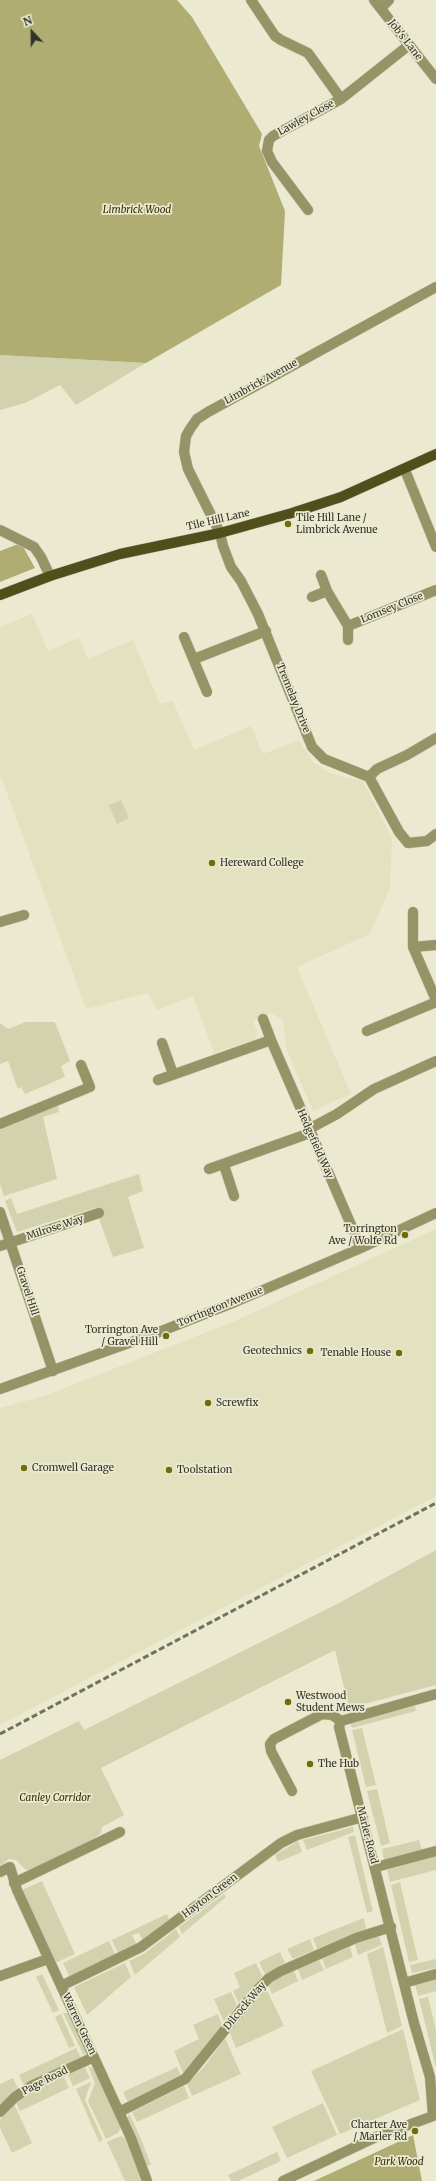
<!DOCTYPE html>
<style>
body{margin:0}
#map{position:relative;width:436px;height:2181px;overflow:hidden;background:#ebead1;font-family:Merriweather,serif}
canvas{display:block}
.north{position:absolute;left:12px;top:12px;width:40px;height:40px;-webkit-text-stroke:3px #ebead1;paint-order:stroke;rotate:338deg;font-size:11px;font-weight:700;line-height:16px;text-align:center;color:#323228}
.north::after{content:'';display:block;margin:auto;width:14px;height:18px;background:#323228;clip-path:polygon(50% 0,100% 100%,50% 72%,0 100%)}
</style>
<div id="map">
<canvas width="436" height="2181"></canvas>
<div class="north">N</div>
</div>
<script>
const ctx = document.querySelector('canvas').getContext('2d');
ctx.lineJoin = 'round';
function paint(path, color) { ctx.fillStyle = color; ctx.fill(path, 'evenodd'); }
const shape = rows => new Path2D(rows.map(r => 'M' + r).join(''));
function strokePath(path, color, width, dash) { ctx.strokeStyle = color; ctx.lineWidth = width; ctx.lineCap = dash ? 'butt' : 'round'; ctx.setLineDash(dash || []); ctx.stroke(path); }
function label(font, color, halo, rows, align = 'center') {
  ctx.font = font + ' Merriweather,serif'; ctx.lineWidth = 3.5; ctx.setLineDash([]); ctx.textBaseline = 'middle'; ctx.strokeStyle = halo; ctx.fillStyle = color; for (const [text, x, y, turn = 0] of rows) {
    ctx.save(); ctx.translate(x, y); ctx.rotate((+turn || 0) * Math.PI / 180); ctx.textAlign = isNaN(turn) ? turn : align; if (halo) ctx.strokeText(text, 0, 0); ctx.fillText(text, 0, 0); ctx.restore();
  }
}
const built = shape([
 [32,614,48,651,79,638,88,659,133,640,160,704,173,701,194,750,251,726,263,754,299,740,313,762,332,774,363,781,392,838,390,888,370,934,297,967,351,1094,313,1111,286,1048,283,1021,272,1013,253,1021,258,1033,254,1040,214,1053,193,996,157,1010,148,993,86,1009,0,774,0,627],
 [436,1229,436,1496,0,1725,0,1408,47,1395,235,1321]
]);
const green = shape([
 [0,355,146,363,76,405,60,385,25,403,0,410],
 [121,800,129,818,117,824,109,805],
 [26,1022,55,1022,70,1061,61,1066,65,1077,25,1094,21,1087,18,1089,8,1061,0,1064,0,1023,8,1029],
 [58,1104,59,1112,43,1117,57,1179,4,1196,0,1184,0,1130],
 [139,1174,143,1191,128,1197,144,1248,113,1257,95,1208,17,1232,5,1201,11,1198,17,1214],
 [436,1550,436,1685,349,1708,335,1650,101,1768,124,1815,102,1827,101,1833,88,1843,32,1870,26,1870,16,1860,9,1859,0,1866,0,1760,79,1721,84,1730,337,1604],
 [415,1706,416,1711,352,1728,350,1722],
 [362,1728,376,1785,366,1787,352,1730],
 [377,1789,390,1843,381,1846,367,1791],
 [353,1827,354,1832,307,1850,303,1840],
 [355,1835,373,1911,367,1913,348,1837],
 [419,1840,422,1851,384,1860,382,1849],
 [298,1841,302,1852,278,1862,275,1855],
 [436,1856,436,1870,390,1882,387,1870],
 [42,1881,75,1954,55,1963,22,1890],
 [400,1882,418,1960,409,1962,391,1885],
 [224,1894,226,1897,182,1934,179,1927],
 [167,1914,170,1921,143,1941,139,1933,132,1935,137,1945,119,1955,112,1940],
 [364,1918,366,1929,317,1949,313,1938],
 [176,1929,180,1937,135,1975,129,1961,145,1953],
 [379,1936,382,1945,358,1955,355,1944],
 [310,1939,314,1950,293,1959,287,1949],
 [109,1941,116,1956,70,1978,63,1963],
 [350,1947,353,1957,326,1969,322,1958],
 [383,1947,402,2026,387,2033,367,1954],
 [280,1952,285,1963,265,1974,259,1962],
 [436,1959,436,1968,412,1973,410,1965],
 [319,1960,324,1970,302,1980,298,1969],
 [125,1963,131,1977,87,2015,74,1987],
 [256,1963,262,1976,239,2004,233,1991,240,1987,234,1973],
 [294,1971,298,1981,272,1994,269,1986,280,1977],
 [42,1974,59,2010,53,2013,36,1977],
 [436,1979,436,1991,418,1996,415,1984],
 [266,1988,284,2026,236,2048,230,2033],
 [231,1992,237,2005,224,2022,214,1999],
 [428,1997,436,2030,436,2068,419,1999],
 [63,2013,68,2013,86,2051,84,2056],
 [61,2014,75,2046,69,2048,55,2017],
 [218,2014,222,2025,183,2073,174,2051,199,2039,193,2025],
 [403,2029,420,2100,340,2134,311,2071],
 [225,2038,241,2074,192,2096,187,2084,204,2067],
 [76,2048,81,2058,24,2085,19,2075],
 [88,2066,94,2069,121,2127,118,2133,106,2139,88,2101,95,2083],
 [85,2067,90,2078,73,2086,68,2075],
 [177,2067,181,2075,177,2078,128,2102,123,2092],
 [64,2077,69,2088,20,2111,16,2102,33,2091],
 [13,2078,18,2088,0,2104,0,2084],
 [91,2082,85,2100,103,2140,99,2142,76,2089],
 [184,2086,189,2098,137,2122,132,2112],
 [323,2103,337,2135,287,2158,272,2127],
 [14,2104,32,2143,12,2153,0,2128,0,2120],
 [129,2113,141,2139,151,2165,146,2166,144,2164,135,2133,128,2118],
 [121,2136,127,2140,141,2181,125,2181,107,2142],
 [277,2152,281,2161,238,2181,231,2181,228,2175]
]);
const forest = shape([
 [0,0,177,0,192,17,262,134,259,146,285,211,281,285,146,363,0,355],
 [21,543,35,568,0,582,0,551],
 [413,2135,422,2181,314,2181]
]);
const minor = shape([
 [251,0,275,36,281,40,308,53,341,99],
 [374,0,436,79],
 [381,8,389,0],
 [308,210,272,162,267,151,269,140,273,136,341,99,409,45],
 [436,287,208,412,197,419,190,429,186,436,184,452,188,469,220,533,223,546,231,567,241,581,258,614,312,747,324,759,369,777,399,832,408,843,427,841,436,834],
 [405,470,436,547],
 [0,530,34,547,41,557,50,576],
 [321,575,327,591,348,626,436,590],
 [312,597,327,591],
 [184,637,207,692],
 [348,640,348,626],
 [194,659,266,631],
 [369,777,377,769,407,755,436,738],
 [413,912,413,947,436,1000],
 [0,922,24,915],
 [413,947,436,945],
 [263,1019,271,1040],
 [367,1031,436,1002],
 [162,1043,173,1074],
 [158,1080,271,1040,361,1248],
 [0,1124,90,1087,81,1065],
 [309,1129,337,1114,374,1089,436,1061],
 [224,1165,234,1196],
 [209,1169,310,1133],
 [0,1212,53,1371],
 [0,1246,99,1213],
 [0,1389,154,1334,235,1302,361,1248,436,1213],
 [341,1721,339,1727,414,2023,430,2077,433,2116],
 [341,1721,436,1694],
 [292,1791,271,1751,270,1744,274,1739,322,1714,332,1715,341,1721],
 [376,1867,436,1851],
 [0,1872,10,1867,17,1890,131,2138,147,2181],
 [14,1883,120,1832],
 [0,1976,48,1959],
 [404,1983,436,1974],
 [61,1986,141,1947,281,1843,297,1835,363,1817],
 [0,2112,15,2097,33,2085,94,2057],
 [119,2112,185,2079,258,1989,269,1978,281,1971,356,1938,391,1927],
 [283,2181,376,2137,436,2115]
]);
const major = shape([
 [0,595,50,576,120,554,220,533,292,513,341,497,436,454]
]);
const rail = shape([
 [0,1734,436,1503]
]);
const markers = [
 [288,524,4,"#716d0b"],
 [212,863,4,"#716d0b"],
 [405,1235,4,"#716d0b"],
 [166,1336,4,"#716d0b"],
 [310,1351,4,"#716d0b"],
 [399,1353,4,"#716d0b"],
 [208,1403,4,"#716d0b"],
 [24,1468,4,"#716d0b"],
 [169,1470,4,"#716d0b"],
 [288,1702,4,"#716d0b"],
 [310,1764,4,"#716d0b"],
 [415,2131,4,"#716d0b"]
];
const streetNames = [
 ["Job's Lane",405,40,52],
 ["Lawley Close",306,118,-29],
 ["Limbrick Avenue",261,382,-29],
 ["Tile Hill Lane",218,520,-13],
 ["Lomsey Close",392,608,-22],
 ["Tremelay Drive",293,698,68],
 ["Hedgefield Way",315,1144,66],
 ["Milrose Way",55,1228,-18],
 ["Gravel Hill",27,1291,72],
 ["Torrington Avenue",220,1307,-22],
 ["Marler Road",367,1835,76],
 ["Hayton Green",210,1896,-37],
 ["Dilcock Way",245,2006,-50],
 ["Warren Green",79,2024,65],
 ["Page Road",45,2081,-27]
];
const parkNames = [
 ["Limbrick Wood",137,210],
 ["Canley Corridor",55,1798],
 ["Park Wood",399,2162]
];
const poiNames = [
 ["Tile Hill Lane /",296,518],
 ["Limbrick Avenue",296,530],
 ["Hereward College",220,863],
 ["Torrington",397,1229,"right"],
 ["Ave / Wolfe Rd",397,1241,"right"],
 ["Torrington Ave",158,1330,"right"],
 ["/ Gravel Hill",158,1342,"right"],
 ["Geotechnics",302,1351,"right"],
 ["Tenable House",391,1353,"right"],
 ["Screwfix",216,1403],
 ["Cromwell Garage",32,1468],
 ["Toolstation",177,1470],
 ["Westwood",296,1696],
 ["Student Mews",296,1708],
 ["The Hub",318,1764],
 ["Charter Ave",407,2125,"right"],
 ["/ Marler Rd",407,2137,"right"]
];
paint(built, '#e2e2c1');
paint(green, '#d3d2ae');
paint(forest, '#afad72');
strokePath(minor, '#c6c5af', 11);
strokePath(major, '#c6c5af', 11);
strokePath(minor, '#969467', 10);
strokePath(major, '#504e1b', 10);
strokePath(rail, '#717161', 3, [6, 3]);
for (const [x, y, r, color] of markers) { const dot = new Path2D(); dot.arc(x, y, r, 0, 2 * Math.PI); ctx.fillStyle = color; ctx.fill(dot); strokePath(dot, '#ebead1', 1.5); }
label('10px', '#323228', '#ebead1', streetNames);
label('italic 10px', '#302d00', '#ebead1', parkNames);
label('10px', '#323228', '#ebead1', poiNames, 'left');
</script>
